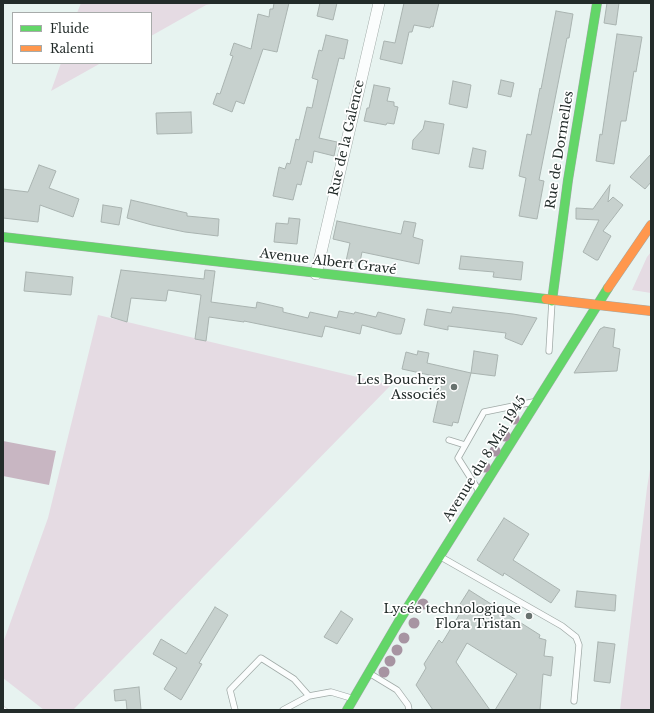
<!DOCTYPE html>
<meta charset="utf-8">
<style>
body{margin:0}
#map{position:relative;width:654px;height:713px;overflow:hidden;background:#e7f3f0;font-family:"Libre Baskerville",serif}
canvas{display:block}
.frame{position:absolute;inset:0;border:4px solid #232c2a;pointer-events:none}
.legend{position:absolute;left:12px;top:12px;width:140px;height:52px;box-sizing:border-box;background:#fff;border:1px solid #a7abaa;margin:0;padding:5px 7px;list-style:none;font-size:12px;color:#232c2a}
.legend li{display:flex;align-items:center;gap:8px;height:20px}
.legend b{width:20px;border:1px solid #a7abaa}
</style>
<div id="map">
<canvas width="654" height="713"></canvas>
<div class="frame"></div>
<ul class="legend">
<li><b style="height:5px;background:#63d668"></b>Fluide</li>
<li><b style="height:5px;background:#ff974d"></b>Ralenti</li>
</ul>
</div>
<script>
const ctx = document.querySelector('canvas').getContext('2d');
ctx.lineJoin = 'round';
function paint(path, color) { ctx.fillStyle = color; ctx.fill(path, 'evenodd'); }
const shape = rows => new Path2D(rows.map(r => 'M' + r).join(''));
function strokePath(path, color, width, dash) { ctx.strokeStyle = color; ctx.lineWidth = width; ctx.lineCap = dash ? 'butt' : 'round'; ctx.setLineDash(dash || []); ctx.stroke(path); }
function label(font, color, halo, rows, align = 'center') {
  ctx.font = font + ' "Libre Baskerville",serif'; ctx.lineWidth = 3.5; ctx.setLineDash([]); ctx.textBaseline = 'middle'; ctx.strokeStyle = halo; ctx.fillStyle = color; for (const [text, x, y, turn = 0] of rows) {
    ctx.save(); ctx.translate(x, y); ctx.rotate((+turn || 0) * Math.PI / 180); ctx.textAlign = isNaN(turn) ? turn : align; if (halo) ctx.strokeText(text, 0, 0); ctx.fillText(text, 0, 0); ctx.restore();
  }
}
const green = shape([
 [81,3,216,3,206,5,151,36,151,13,77,13],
 [61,63,101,63,51,91],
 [651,252,651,293,632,290,647,257],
 [98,315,391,385,73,710,44,710,3,678,3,643,48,518],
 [651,463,651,710,620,710,647,488]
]);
const water = shape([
 [3,441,56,451,49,485,3,476]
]);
const building = shape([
 [274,3,289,3,277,52,263,49,244,104,236,101,232,112,213,104,217,93,220,94,233,56,230,55,234,43,251,49,258,14,269,17,270,9,273,9,274,3],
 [320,3,337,3,333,20,317,16,320,3],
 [404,3,439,3,433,27,431,26,430,28,414,25,412,32,409,32,402,64,380,59,384,41,395,43,404,3],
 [607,3,619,3,616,25,604,23,607,3],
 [556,11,573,14,569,38,567,38,539,180,544,181,537,219,519,216,526,178,519,176,527,134,531,135,540,88,541,89,556,11],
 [617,34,642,37,636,72,634,71,626,121,621,121,614,164,596,161,600,134,602,135,617,34],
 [326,35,348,40,344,59,339,58,319,138,337,142,334,156,314,151,312,163,307,161,301,185,297,184,293,200,273,196,279,167,285,169,287,163,290,164,296,139,299,140,307,107,312,108,318,80,312,78,319,50,322,51,326,35],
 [501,80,514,83,511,97,498,94,501,80],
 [453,81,471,85,467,108,449,104,453,81],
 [374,85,390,88,387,101,394,102,394,106,398,107,394,124,387,123,386,125,364,121,367,108,369,108,374,85],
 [191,112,192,133,157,134,156,113,191,112],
 [425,121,444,124,439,154,412,149,413,140,423,129,425,121],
 [473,148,486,151,483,169,469,167,473,148],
 [651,154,651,182,645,189,630,177,651,154],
 [39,165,56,171,49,188,79,199,73,217,40,205,38,222,3,218,3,189,28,192,39,165],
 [610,185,608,202,613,197,623,205,603,231,611,236,598,260,596,260,583,252,599,220,576,219,576,208,593,209,610,185],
 [131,200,187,213,187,216,219,219,218,236,185,232,152,225,127,218,131,200],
 [103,205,122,208,119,225,101,222,103,205],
 [289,218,300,219,297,244,274,242,276,223,288,224,289,218],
 [337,221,401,234,404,221,416,223,413,237,423,240,419,264,362,252,360,262,346,261,350,243,333,239,337,221],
 [461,256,523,262,521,280,493,277,494,272,459,269,461,256],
 [121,270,204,279,205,270,215,271,211,302,256,308,257,302,283,308,283,312,308,318,310,312,337,318,339,311,354,314,355,312,376,317,378,312,405,319,401,334,396,334,362,325,360,334,325,326,322,337,244,321,244,322,209,317,206,341,195,339,201,295,168,290,166,301,131,298,127,322,111,317,121,270],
 [26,272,73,277,71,295,24,291,26,272],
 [453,307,513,314,537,318,522,345,505,338,506,333,448,326,448,330,424,325,427,309,451,313,453,307],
 [604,327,615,329,613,347,620,349,617,371,574,373,600,329,604,327],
 [418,351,429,353,427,363,471,373,458,423,453,422,452,426,433,422,443,378,402,369,406,352,417,355,418,351],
 [474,351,498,355,495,376,471,373,474,351],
 [504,518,529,534,513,560,560,590,551,603,504,573,503,576,477,560,504,518],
 [469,590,540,635,539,638,546,640,544,656,553,657,551,676,543,674,540,710,495,710,517,674,467,643,456,662,490,710,433,710,416,685,426,668,424,664,439,640,442,643,459,615,455,612,469,590],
 [577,591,616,595,615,611,575,607,577,591],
 [215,607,228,615,199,663,202,664,181,700,164,689,177,668,153,654,161,639,186,654,215,607],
 [341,611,353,619,337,644,324,637,341,611],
 [598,642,615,644,610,683,594,681,598,642],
 [139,687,141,710,127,710,126,700,115,701,114,690,139,687]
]);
const lane = shape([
 [549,351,552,301],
 [449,440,465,445],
 [479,491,458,458,484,412,533,402],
 [441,557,562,626,576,637,579,645,574,701],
 [369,673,397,690,408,705,409,710],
 [235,710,230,690,261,658,294,679,309,696],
 [283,710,309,696,331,692,351,698]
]);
const street = shape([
 [316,274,379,3]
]);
const fast = shape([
 [3,237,546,299],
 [552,301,568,180,597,3],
 [347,710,399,621,608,288]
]);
const slow = shape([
 [608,288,651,225],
 [546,299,651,311]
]);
const rail = shape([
 [3,708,6,710]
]);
const trees = [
 [514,419],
 [505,436],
 [495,451],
 [485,467],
 [423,604],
 [414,623],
 [404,638],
 [397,650],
 [390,661],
 [384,672]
];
const markers = [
 [454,387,4,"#68726f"],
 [529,616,4,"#68726f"]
];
const streetNames = [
 ["Rue de la Galence",347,138,-77],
 ["Rue de Dormelles",560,150,-81],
 ["Avenue Albert Gravé",328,262,7],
 ["Avenue du 8 Mai 1945",485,459,-58]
];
const poiNames = [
 ["Les Bouchers",446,380],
 ["Associés",446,395],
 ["Lycée technologique",521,609],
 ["Flora Tristan",521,624]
];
paint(green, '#e5dbe3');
paint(water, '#c8b6c2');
paint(building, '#c7d1ce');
strokePath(building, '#a9b3b0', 1);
strokePath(lane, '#a0aaa7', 7);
strokePath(street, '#a0aaa7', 12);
strokePath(fast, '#a0aaa7', 10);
strokePath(slow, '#a0aaa7', 10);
strokePath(lane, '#fbfdfd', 5.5);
strokePath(street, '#fbfdfd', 11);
strokePath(fast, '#63d668', 9);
strokePath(slow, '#ff974d', 9);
strokePath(rail, '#d1d5d4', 4.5);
strokePath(rail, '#fff', 3, [9]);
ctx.fillStyle = '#a794a2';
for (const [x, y] of trees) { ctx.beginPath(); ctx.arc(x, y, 5.5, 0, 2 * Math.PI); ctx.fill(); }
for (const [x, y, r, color] of markers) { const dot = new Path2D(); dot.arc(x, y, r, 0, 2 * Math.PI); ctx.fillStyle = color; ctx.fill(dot); strokePath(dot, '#fff', 1.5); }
label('13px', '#232c2a', '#fff', streetNames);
label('13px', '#232c2a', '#fff', poiNames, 'right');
</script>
